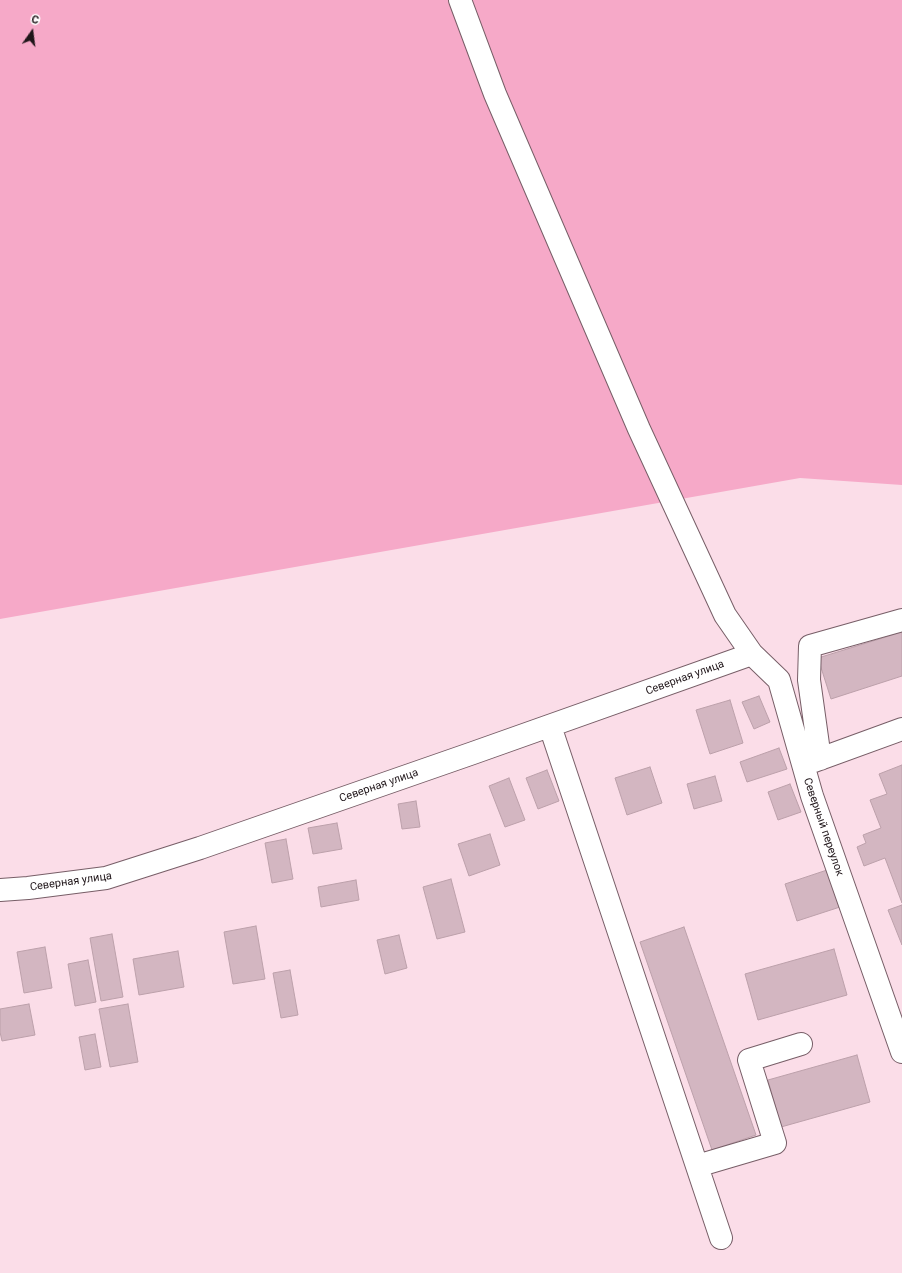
<!DOCTYPE html>
<meta charset="utf-8">
<style>
body{margin:0}
#map{position:relative;width:902px;height:1273px;overflow:hidden;background:#fbdde8;font-family:Roboto,sans-serif}
canvas{display:block}
.north{position:absolute;left:12px;top:12px;width:40px;height:40px;-webkit-text-stroke:3px #fff;paint-order:stroke;rotate:14deg;font-size:11px;font-weight:700;line-height:16px;text-align:center;color:#20161a}
.north::after{content:'';display:block;margin:auto;width:14px;height:18px;background:#20161a;clip-path:polygon(50% 0,100% 100%,50% 72%,0 100%)}
</style>
<div id="map">
<canvas width="902" height="1273"></canvas>
<div class="north">С</div>
</div>
<script>
const ctx = document.querySelector('canvas').getContext('2d');
ctx.lineJoin = 'round';
function paint(path, color) { ctx.fillStyle = color; ctx.fill(path, 'evenodd'); }
const shape = rows => new Path2D(rows.map(r => 'M' + r).join(''));
function strokePath(path, color, width, dash) { ctx.strokeStyle = color; ctx.lineWidth = width; ctx.lineCap = dash ? 'butt' : 'round'; ctx.setLineDash(dash || []); ctx.stroke(path); }
function label(font, color, halo, rows, align = 'center') {
  ctx.font = font + ' Roboto,sans-serif'; ctx.lineWidth = 4; ctx.setLineDash([]); ctx.textBaseline = 'middle'; ctx.strokeStyle = halo; ctx.fillStyle = color; for (const [text, x, y, turn = 0] of rows) {
    ctx.save(); ctx.translate(x, y); ctx.rotate((+turn || 0) * Math.PI / 180); ctx.textAlign = isNaN(turn) ? turn : align; if (halo) ctx.strokeText(text, 0, 0); ctx.fillText(text, 0, 0); ctx.restore();
  }
}
const green = shape([
 [0,0,902,0,902,485,800,478,0,619]
]);
const building = shape([
 [902,632,902,676,831,699,818,658,902,632],
 [759,696,770,722,754,729,742,702,759,696],
 [730,700,743,743,710,754,696,710,730,700],
 [779,748,787,769,747,782,740,762,779,748],
 [902,765,902,903,885,858,864,866,857,847,866,843,863,835,881,828,870,800,887,794,879,774,902,765],
 [650,767,662,803,627,815,615,778,650,767],
 [547,770,559,801,538,809,526,778,547,770],
 [715,776,722,801,694,809,687,784,715,776],
 [509,778,525,820,505,827,489,786,509,778],
 [790,784,801,812,778,820,768,792,790,784],
 [416,801,420,827,402,829,398,804,416,801],
 [337,823,342,849,313,854,308,828,337,823],
 [490,834,500,865,469,876,458,844,490,834],
 [286,839,293,879,272,883,265,843,286,839],
 [827,870,840,907,797,921,785,884,827,870],
 [451,879,465,932,437,939,423,887,451,879],
 [356,880,359,900,321,907,318,887,356,880],
 [902,905,902,945,888,910,902,905],
 [256,926,265,979,233,984,224,932,256,926],
 [684,927,756,1135,712,1150,640,942,684,927],
 [112,934,123,997,101,1001,90,938,112,934],
 [399,935,407,968,385,974,377,940,399,935],
 [45,947,52,988,24,993,17,952,45,947],
 [834,949,847,995,758,1020,745,974,834,949],
 [178,951,184,987,139,995,133,959,178,951],
 [88,960,96,1002,75,1006,68,964,88,960],
 [290,970,298,1015,281,1018,273,973,290,970],
 [29,1004,35,1035,2,1041,0,1032,0,1009,29,1004],
 [128,1004,138,1062,110,1067,99,1009,128,1004],
 [95,1034,101,1067,85,1070,79,1037,95,1034],
 [857,1055,870,1102,781,1127,768,1080,857,1055]
]);
const minor = shape([
 [460,0,495,94,639,429,725,615,752,654,779,680,812,796,902,1052],
 [550,726,721,1238],
 [820,759,809,680,810,646,902,620],
 [806,764,902,729],
 [0,890,28,888,106,878,200,848,473,753,752,654],
 [697,1166,775,1143,749,1060,801,1044]
]);
const streetNames = [
 ["Северная улица",685,678,-20],
 ["Северная улица",379,786,-19],
 ["Северный переулок",823,827,71],
 ["Северная улица",71,882,-8]
];
paint(green, '#f6a9c8');
paint(building, '#d3b6c1');
strokePath(building, '#bca0aa', 1);
strokePath(minor, '#775e67', 24);
strokePath(minor, '#fff', 22);
label('11px', '#20161a', '#fff', streetNames);
</script>
